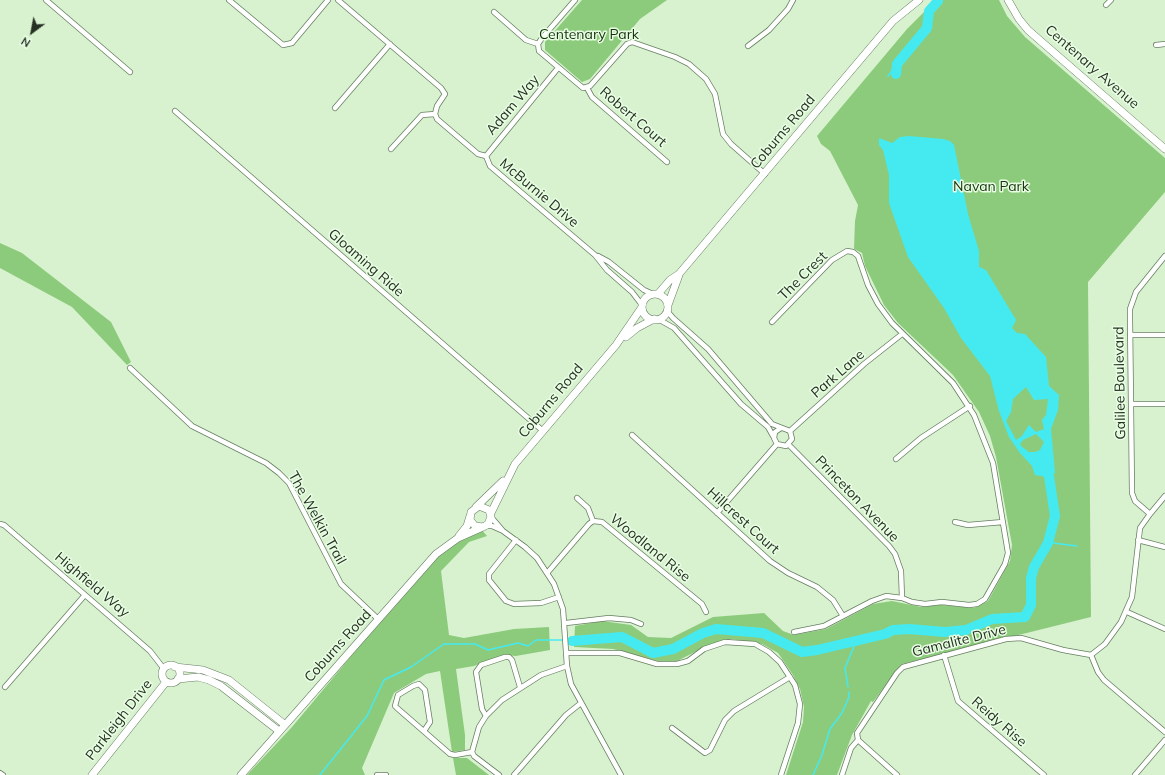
<!DOCTYPE html>
<style>
body{margin:0}
#map{position:relative;width:1165px;height:775px;overflow:hidden;background:#d8f2d0;font-family:Mulish,sans-serif}
canvas{display:block}
.north{position:absolute;left:12px;top:12px;width:40px;height:40px;-webkit-text-stroke:3px #e8fee3;paint-order:stroke;rotate:212deg;font-size:11px;font-weight:700;line-height:16px;text-align:center;color:#263023}
.north::after{content:'';display:block;margin:auto;width:14px;height:18px;background:#263023;clip-path:polygon(50% 0,100% 100%,50% 72%,0 100%)}
</style>
<div id="map">
<canvas width="1165" height="775"></canvas>
<div class="north">N</div>
</div>
<script>
const ctx = document.querySelector('canvas').getContext('2d');
ctx.lineJoin = 'round';
function paint(path, color) { ctx.fillStyle = color; ctx.fill(path, 'evenodd'); }
const shape = rows => new Path2D(rows.map(r => 'M' + r).join(''));
function strokePath(path, color, width, dash) { ctx.strokeStyle = color; ctx.lineWidth = width; ctx.lineCap = dash ? 'butt' : 'round'; ctx.setLineDash(dash || []); ctx.stroke(path); }
function label(font, color, halo, rows, align = 'center') {
  ctx.font = font + ' Mulish,sans-serif'; ctx.lineWidth = 3; ctx.setLineDash([]); ctx.textBaseline = 'middle'; ctx.strokeStyle = halo; ctx.fillStyle = color; for (const [text, x, y, turn = 0] of rows) {
    ctx.save(); ctx.translate(x, y); ctx.rotate((+turn || 0) * Math.PI / 180); ctx.textAlign = isNaN(turn) ? turn : align; if (halo) ctx.strokeText(text, 0, 0); ctx.fillText(text, 0, 0); ctx.restore();
  }
}
const green = shape([
 [582,0,667,0,640,19,590,79,582,82,545,50,545,42],
 [936,0,999,0,1007,16,1025,37,1165,158,1165,192,1088,282,1091,617,902,664,873,702,871,701,852,735,837,775,786,775,803,722,804,707,800,689,793,675,778,653,762,644,732,639,711,644,677,661,662,662,613,649,574,647,575,626,602,621,631,625,648,637,671,638,713,617,764,613,783,631,794,635,826,629,873,604,892,601,921,607,941,605,974,608,988,601,1010,561,1012,545,996,457,990,436,979,412,953,375,898,323,884,305,865,266,862,253,854,249,855,221,858,205,830,151,821,144,817,136,907,29],
 [0,243,22,253,111,322,131,362,127,365,72,307,0,268],
 [481,529,487,536,469,542,441,571,449,635,464,638,514,629,549,627,550,650,516,656,504,655,474,666,456,669,465,735,465,750,452,752,440,671,426,674,394,693,362,768,365,775,247,775,292,727,438,552],
 [453,758,467,758,489,775,456,775]
]);
const water = shape([
 [909,136,943,139,950,141,954,145,968,214,979,251,979,267,986,270,1016,320,1012,328,1017,333,1025,334,1046,357,1049,386,1059,395,1058,410,1051,429,1055,473,1047,477,1035,475,1032,466,1020,453,1009,437,999,411,990,376,961,338,944,308,908,257,889,203,889,175,883,150,879,145,879,138,892,143,900,137],
 [1026,387,1034,400,1048,399,1046,415,1042,420,1044,429,1036,432,1029,425,1022,436,1016,440,1006,421,1011,412,1013,399],
 [1036,434,1044,442,1040,450,1035,452,1029,452,1021,446,1020,444,1023,440]
]);
const stream = shape([
 [888,76,897,64],
 [1048,540,1053,543,1077,546],
 [567,640,572,641],
 [848,687,845,668,857,639],
 [320,775,367,716,384,680,411,667,444,644,475,644,488,650,518,643,528,646,536,640,563,640],
 [813,775,822,755,830,729,842,713,849,697,849,692]
]);
const river = shape([
 [896,74,897,64,927,28,929,11,938,1],
 [572,641,622,637,653,653,673,649,703,633,716,629,763,633,802,652,817,650,885,634,893,630,909,629,945,632,966,630,992,619,1025,617,1031,605,1031,578,1034,567,1048,543,1055,516,1049,476]
]);
const street = shape([
 [46,0,130,72],
 [229,0,283,45,292,43,328,0],
 [338,0,441,88,445,94,437,106,435,114,437,119,478,154,486,156],
 [575,0,542,38,538,44,539,51,583,88,590,86,627,44,632,42,675,57,689,64,706,79,715,94,723,134,731,144,765,174],
 [1106,5,1111,0],
 [494,12,526,40,538,44],
 [1156,45,1165,44],
 [748,46,769,30,788,9,793,0],
 [587,88,592,97,667,162],
 [335,108,390,44],
 [175,111,543,431],
 [391,149,422,115,435,114],
 [486,156,490,166,595,255,607,270,632,292,642,305],
 [486,156,558,68],
 [598,256,609,262,644,290,653,294],
 [667,311,673,318,708,349,772,424,790,431,792,439,786,446,777,444,774,438,775,432,781,428],
 [658,319,674,328,741,404,768,427,773,436],
 [772,322,832,260,847,251,853,252,858,256,868,285,878,304,892,323,953,383,974,415,993,463,1008,553,1005,564,985,599,977,604,969,605,942,602,925,604,912,602,902,598,886,596,872,601,824,626,794,632],
 [1130,335,1165,335],
 [130,368,192,426,266,463,279,473,289,483,341,584,379,620],
 [1131,404,1165,404],
 [790,431,864,364,902,334],
 [632,435,770,561,788,573,817,587,833,600,843,616],
 [788,444,889,546,895,554,901,571,902,598],
 [896,459,921,438,970,406],
 [577,498,588,508,593,521],
 [717,513,777,444],
 [1150,514,1135,501,1132,493,1130,319,1130,309,1136,292,1165,256],
 [491,517,503,531,525,547,537,558,554,584,563,609,567,666,571,684,621,775],
 [955,522,968,525,1003,522],
 [0,524,4,525,150,651,164,669],
 [486,526,492,526,501,530],
 [516,540,489,574,489,580,506,601,514,604,541,603,559,597],
 [1138,540,1165,547],
 [548,572,589,524,593,521,602,522,702,604,706,612],
 [1127,612,1165,629],
 [566,623,609,618,631,620,641,624],
 [567,653,620,653,657,664,677,664,688,661,704,649,725,642,755,644,769,652,780,662,795,685,800,704,798,723,781,775],
 [944,655,958,701,1044,775],
 [1091,655,1098,672,1104,680,1165,732],
 [5,687,84,596],
 [486,716,482,709,476,672,481,665,505,657,509,657,512,660,520,687],
 [672,728,705,753,710,750,725,720,734,711,790,677],
 [424,731,430,722,425,690,419,684,413,686,398,695,395,706,397,708,450,754,455,755,472,752,479,727,486,716,502,700,541,675,567,666],
 [858,740,857,733,897,673,903,667,1006,639,1021,638,1063,650,1091,655,1105,644,1121,622,1132,597,1140,528,1150,514,1165,496],
 [858,740,897,775],
 [472,752,474,756,499,775],
 [0,773,3,775],
 [377,775,386,775],
 [514,775,566,715,581,703],
 [842,775,851,748,858,740],
 [1135,775,1165,740]
]);
const secondary = shape([
 [1008,0,1019,19,1028,30,1165,149],
 [658,294,670,280,679,274,893,21,919,0],
 '642 307a13 13 0 1 1 26 0a13 13 0 1 1-26 0Z',
 [668,305,679,275],
 [626,337,637,328,654,319],
 [476,507,503,481],
 [491,513,515,464,616,345,642,307],
 [459,536,467,526,470,516],
 '162 674a9 9 0 1 1 18 0a9 9 0 1 1-18 0Z',
 [175,667,203,670,229,680,284,724],
 [178,679,198,677,209,680,221,686,279,731],
 [92,775,166,682],
 [241,775,436,554,458,538,485,526,488,524,491,517,489,510,479,506,471,512,470,520,475,526,483,527]
]);
const parkNames = [
 ["Centenary Park",589,35],
 ["Navan Park",991,187]
];
const streetNames = [
 ["Centenary Avenue",1092,67,41],
 ["Adam Way",513,105,-50],
 ["Robert Court",633,117,41],
 ["Coburns Road",783,132,-50],
 ["McBurnie Drive",539,193,40],
 ["Gloaming Ride",366,263,41],
 ["The Crest",803,276,-45],
 ["Park Lane",838,374,-41],
 ["Galilee Boulevard",1120,383,-91],
 ["Coburns Road",551,401,-50],
 ["Princeton Avenue",857,499,46],
 ["The Welkin Trail",317,518,61],
 ["Hillcrest Court",743,521,42],
 ["Woodland Rise",650,548,39],
 ["Highfield Way",92,585,40],
 ["Gamalite Drive",959,641,-14],
 ["Coburns Road",338,646,-48],
 ["Parkleigh Drive",119,720,-52],
 ["Reidy Rise",999,722,41]
];
paint(green, '#8dcb7c');
paint(water, '#45eaf0');
strokePath(stream, '#45eaf0', 1.5);
strokePath(river, '#45eaf0', 10);
strokePath(street, '#667e60', 6);
strokePath(secondary, '#667e60', 8);
strokePath(street, '#fff', 4.5);
strokePath(secondary, '#fff', 7);
label('14px', '#17310f', '#e8fee3', parkNames);
label('14px', '#263023', '#e8fee3', streetNames);
</script>
